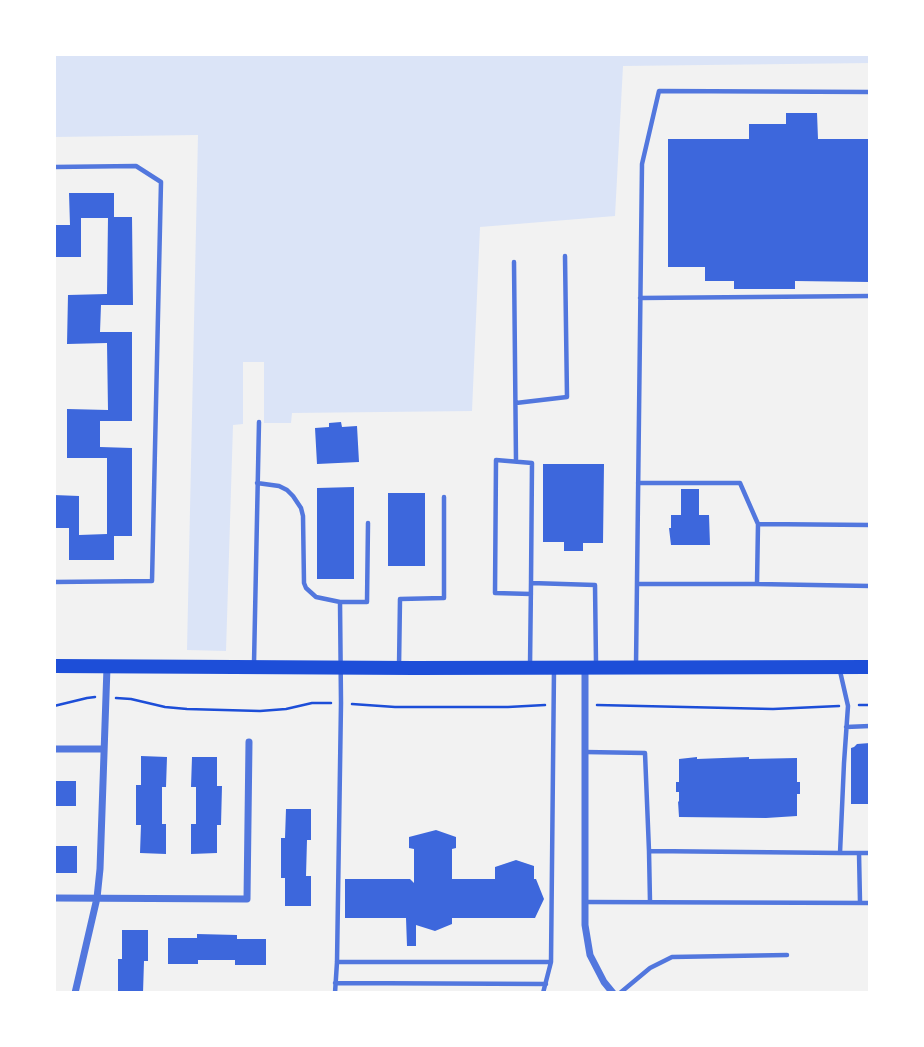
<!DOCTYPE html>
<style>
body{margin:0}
#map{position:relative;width:924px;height:1047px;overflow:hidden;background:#f2f2f2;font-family:"Asap Condensed",sans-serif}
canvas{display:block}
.frame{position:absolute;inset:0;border:56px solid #fff;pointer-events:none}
</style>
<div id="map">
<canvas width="924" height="1047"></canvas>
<div class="frame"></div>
</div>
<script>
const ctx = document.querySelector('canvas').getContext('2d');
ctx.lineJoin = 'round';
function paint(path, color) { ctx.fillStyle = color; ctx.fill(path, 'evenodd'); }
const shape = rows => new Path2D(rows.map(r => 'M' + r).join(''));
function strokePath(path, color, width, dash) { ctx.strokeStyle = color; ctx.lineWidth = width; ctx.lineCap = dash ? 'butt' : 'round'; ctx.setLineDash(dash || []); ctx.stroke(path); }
const green = shape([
 [54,54,870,54,870,63,623,66,615,216,480,227,472,411,292,413,291,423,264,423,264,362,243,362,243,424,233,425,226,651,187,650,198,135,54,137]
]);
const building = shape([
 [786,113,817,113,818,139,870,139,870,282,795,281,795,289,734,289,734,281,705,281,705,267,668,267,668,139,749,139,749,124,786,124],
 [69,193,114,193,114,217,132,217,133,305,101,305,100,332,132,332,132,421,100,421,100,447,132,448,132,536,114,536,114,560,69,560,69,528,54,528,54,495,79,496,79,535,107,534,107,458,67,458,67,409,108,410,107,343,67,344,68,295,107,294,108,218,81,218,81,257,54,257,54,225,70,225],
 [341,422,342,427,357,426,359,462,317,464,315,428,329,427,329,423],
 [543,464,604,464,603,543,583,543,583,551,564,551,564,542,543,542],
 [354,487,354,579,317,579,317,488],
 [681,489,699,489,699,515,709,515,710,545,671,545,669,528,671,528,671,515,681,515],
 [388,493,425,493,425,566,388,566],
 [870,743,870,804,851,804,851,748,854,747,857,744],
 [141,756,167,757,166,787,162,787,162,824,166,824,166,854,140,853,141,825,136,825,136,785,141,785],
 [192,757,217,757,217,786,222,786,221,825,217,825,217,853,191,854,191,824,196,824,196,787,191,787],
 [697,757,697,759,749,757,749,759,797,758,797,782,800,782,800,794,797,794,797,816,766,818,679,817,678,801,679,802,679,792,676,792,676,782,679,782,679,759],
 [54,781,76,781,76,806,54,806],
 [286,809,311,809,311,840,307,840,306,876,311,876,311,906,285,906,285,878,281,878,281,838,285,838],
 [436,830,456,837,456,848,452,849,452,879,495,879,495,867,516,860,534,866,534,879,536,879,544,899,535,918,452,918,452,924,435,931,416,925,416,946,407,946,406,918,345,918,345,879,410,879,414,883,414,849,409,848,409,837],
 [54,846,77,846,77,873,54,873],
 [122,930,148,930,148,961,144,961,143,993,118,993,118,959,122,959],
 [197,934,237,935,237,939,266,939,266,965,235,965,235,960,198,960,198,964,168,964,168,938,197,938]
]);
const path = shape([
 [116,698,131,699,165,707,187,709,260,711,286,709,312,703,331,703],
 [352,704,395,707,508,707,545,705],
 [597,705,773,709,839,706],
 [859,705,870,705],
 [54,706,87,698,95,697]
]);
const service = shape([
 [54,167,136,166,161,182,152,581,54,582],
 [514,262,516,461],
 [640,298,870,296],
 [516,403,567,397,565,256],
 [257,483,279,486,287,490,293,496,301,508,303,516,304,583,306,588,316,597,340,602],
 [638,483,740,483,758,524],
 [637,584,757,584,758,524,870,525],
 [757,584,870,586],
 [531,594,495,593,496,460,532,463,531,583],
 [254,663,259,422],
 [636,665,642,164,659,91,870,92],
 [530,666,531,583,595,585,596,663],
 [399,667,400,599,444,598,444,497],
 [846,727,870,726],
 [585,752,645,753,649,851,840,853,844,763,848,706,840,671],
 [649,851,650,902],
 [840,853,859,853],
 [585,902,870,903],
 [860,902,859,853,870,853],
 [337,962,551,962,554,669],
 [335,983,546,984],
 [335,993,337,962,341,703,340,602,367,602,368,523],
 [543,993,551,962],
 [620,993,650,968,672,957,787,955]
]);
const minor = shape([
 [585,668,585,925,590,955,604,982,613,993],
 [54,749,104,749],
 [54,898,247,899,249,742],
 [75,993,97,898,100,869,107,667]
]);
const primary = shape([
 [54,666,414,668,870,667]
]);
paint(green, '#dbe4f7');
paint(building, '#3d67dc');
strokePath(path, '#1d4ed8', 2.5);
strokePath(service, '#5277de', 4.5);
strokePath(minor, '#5277de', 7);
strokePath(primary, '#1d4ed8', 14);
</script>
